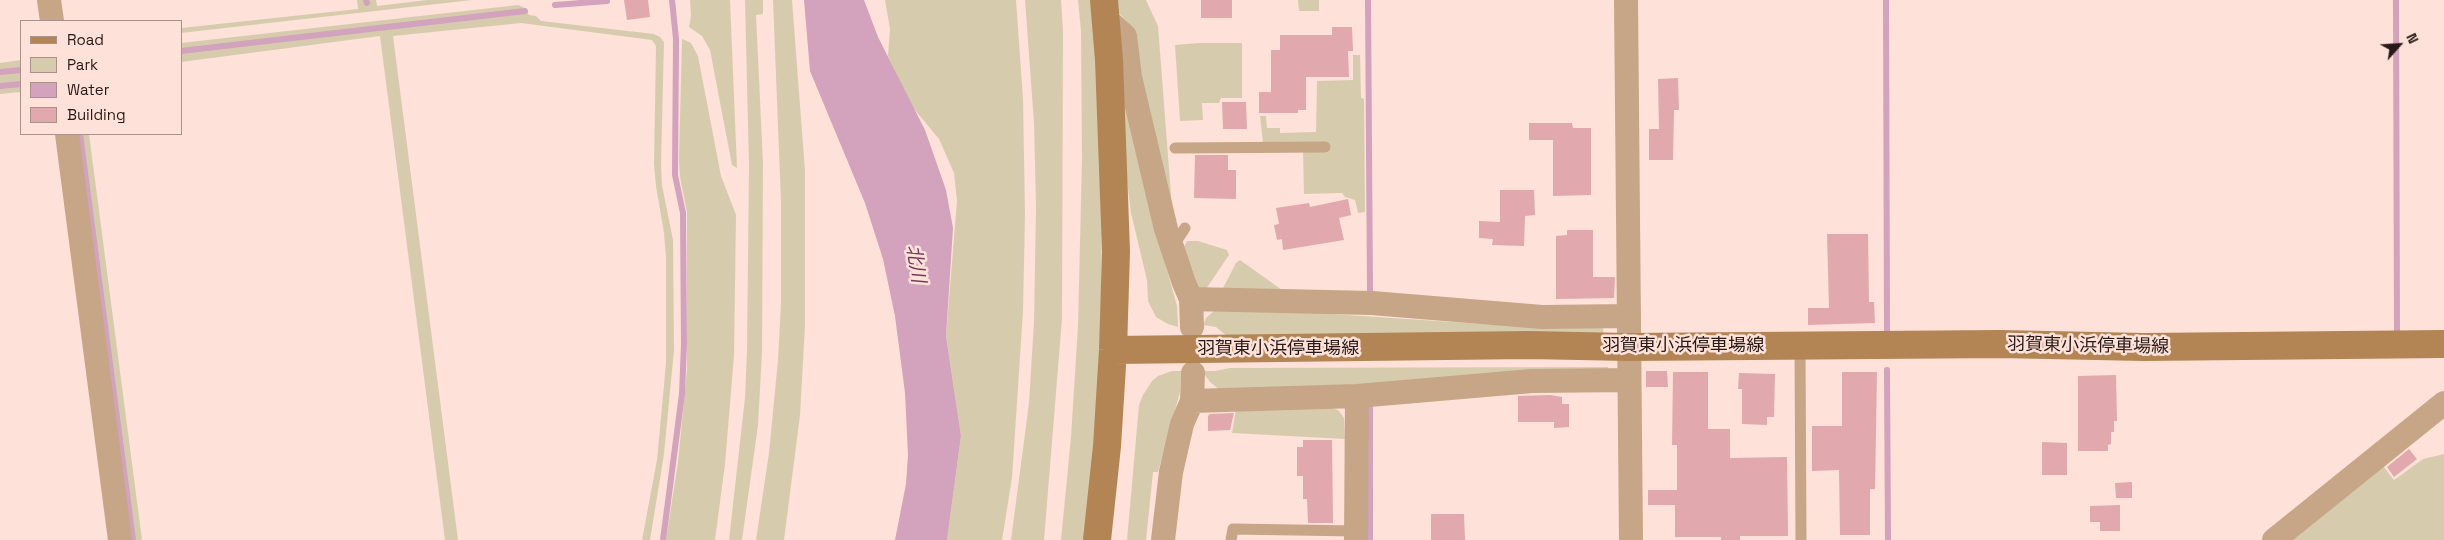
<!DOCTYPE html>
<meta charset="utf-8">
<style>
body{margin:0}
#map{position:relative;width:2444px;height:540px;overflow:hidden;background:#fee1d8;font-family:"Space Grotesk",sans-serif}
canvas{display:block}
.legend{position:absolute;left:20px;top:20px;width:162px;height:115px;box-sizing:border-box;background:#fee1d8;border:1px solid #a8928b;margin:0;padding:6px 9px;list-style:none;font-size:15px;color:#281b17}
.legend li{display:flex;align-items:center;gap:10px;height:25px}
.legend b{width:25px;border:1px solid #a8928b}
.north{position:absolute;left:2374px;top:20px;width:50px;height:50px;-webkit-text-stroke:4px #fee1d8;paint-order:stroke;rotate:64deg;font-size:14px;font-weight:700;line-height:20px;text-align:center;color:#281b17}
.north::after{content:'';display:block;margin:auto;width:18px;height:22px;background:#281b17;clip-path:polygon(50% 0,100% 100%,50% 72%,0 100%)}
</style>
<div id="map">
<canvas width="2444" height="540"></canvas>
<ul class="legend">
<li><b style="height:6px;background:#b38555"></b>Road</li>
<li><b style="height:14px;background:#d6ccad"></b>Park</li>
<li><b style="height:14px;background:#d3a2bc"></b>Water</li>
<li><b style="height:14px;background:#e1a9ad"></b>Building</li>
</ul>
<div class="north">N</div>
</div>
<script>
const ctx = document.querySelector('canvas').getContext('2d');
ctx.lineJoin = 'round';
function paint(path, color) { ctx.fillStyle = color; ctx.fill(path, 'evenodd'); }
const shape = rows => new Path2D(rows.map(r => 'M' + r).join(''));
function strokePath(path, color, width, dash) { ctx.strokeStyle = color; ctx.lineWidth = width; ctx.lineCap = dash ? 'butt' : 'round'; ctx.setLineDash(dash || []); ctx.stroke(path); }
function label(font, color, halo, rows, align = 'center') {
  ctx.font = font + ' "Space Grotesk","Noto Sans JP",sans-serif'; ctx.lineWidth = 5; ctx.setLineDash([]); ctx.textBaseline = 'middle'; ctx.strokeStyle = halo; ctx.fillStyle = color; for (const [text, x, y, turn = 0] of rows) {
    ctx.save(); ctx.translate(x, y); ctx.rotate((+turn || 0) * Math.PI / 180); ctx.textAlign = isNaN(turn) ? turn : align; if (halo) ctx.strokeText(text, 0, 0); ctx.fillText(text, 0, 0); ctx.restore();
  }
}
const green = shape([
 [357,0,376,0,377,6,427,0,472,0,181,33,181,28,358,9],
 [690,0,730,0,737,168,732,165,710,50,702,36,689,27,691,16],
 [745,0,763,0,763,14,756,15,763,163,762,352,758,425,742,540,729,540,745,398,747,350,749,167],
 [773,0,792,0,805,171,805,325,800,415,784,540,756,540,769,453,778,360,781,303,781,202],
 [885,0,1016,0,1023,99,1025,215,1023,311,1012,478,1002,540,947,540,961,436,946,336,957,201,954,173,939,139,910,104,888,56,890,29],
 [1025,0,1061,0,1063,31,1062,319,1044,540,1011,540,1029,403,1034,322,1036,207,1034,123],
 [1078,0,1093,0,1102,177,1101,337,1092,462,1084,540,1061,540,1071,437,1078,326,1082,159,1081,31],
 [1113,0,1146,0,1158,26,1173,221,1138,76,1135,30,1114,8],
 [1298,0,1319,0,1319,11,1299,11],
 [518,5,525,8,529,15,536,16,541,21,654,34,660,37,664,42,661,164,662,185,673,240,674,350,664,454,650,540,642,540,657,460,666,363,666,257,664,233,656,186,654,164,656,46,652,40,521,23,393,36,458,540,445,540,380,36,181,62,181,43],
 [682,39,691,43,698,56,721,176,736,215,734,355,725,464,715,540,666,540,678,462,687,370,687,212,680,177,679,159],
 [1198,43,1242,43,1242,98,1221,98,1219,103,1202,103,1203,120,1180,121,1175,45],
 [1353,55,1360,55,1361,98,1364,99,1365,212,1358,213,1355,200,1345,197,1342,193,1304,194,1303,152,1263,143,1260,116,1266,116,1267,128,1280,128,1280,133,1316,132,1317,81,1353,80],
 [21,60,21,92,0,94,0,63],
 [1123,79,1157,234,1177,306,1178,327,1168,324,1156,317,1148,301,1147,280,1131,213,1124,156],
 [76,134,89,134,142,540,128,540],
 [1187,241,1198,241,1227,250,1229,255,1206,289,1199,288,1192,276,1183,249],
 [1240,260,1285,292,1222,290,1236,263],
 [1226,307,1543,328,1603,328,1604,339,1228,337,1216,327,1203,325,1206,318,1216,309],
 [1608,367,1608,370,1344,386,1220,390,1210,382,1202,371,1215,371,1230,368],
 [1172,371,1181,371,1180,392,1158,472,1153,472,1146,540,1127,540,1139,405,1143,395,1152,381,1158,376],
 [1330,406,1339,411,1344,418,1345,439,1232,433,1236,409],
 [2444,454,2444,540,2284,540,2380,462,2394,480,2423,459]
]);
const water = shape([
 [804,0,864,0,878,37,925,130,946,190,953,228,946,336,961,436,947,540,895,540,906,484,908,455,905,393,895,316,883,259,865,203,810,71]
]);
const stream = shape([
 [366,0,367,3],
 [1368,0,1370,291],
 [1886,0,1887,333],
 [2396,0,2397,332],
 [555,5,607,1],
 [181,51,525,11],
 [0,72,21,70],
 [0,86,21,84],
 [80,134,133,540],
 [1887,370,1888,540],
 [663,540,682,394,684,344,683,213,675,175,676,39,672,0],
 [1370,540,1370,406]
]);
const building = shape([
 [624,0,648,0,650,17,627,20],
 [1201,0,1232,0,1232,18,1201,18],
 [1332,27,1352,27,1353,51,1348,51,1349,77,1306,77,1306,110,1298,110,1298,113,1259,113,1259,92,1271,92,1271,50,1280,50,1280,35,1332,35],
 [1678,78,1679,110,1674,110,1673,160,1649,160,1649,129,1659,129,1658,79],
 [1222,102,1246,102,1247,129,1223,129],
 [1529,123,1572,123,1573,128,1591,128,1591,195,1553,196,1553,140,1529,140],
 [1195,155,1228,155,1228,170,1236,170,1236,199,1194,198],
 [1500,190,1534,190,1535,215,1525,216,1524,246,1492,245,1493,239,1479,238,1479,221,1500,222],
 [1348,199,1351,215,1339,218,1344,240,1283,250,1282,239,1277,240,1274,225,1279,224,1276,208,1309,203,1310,207],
 [1567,230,1593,230,1593,277,1615,277,1614,298,1556,299,1556,236,1567,235],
 [1827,234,1868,234,1869,302,1874,302,1875,323,1808,325,1808,308,1829,308],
 [1646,371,1667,371,1668,387,1646,387],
 [1673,372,1708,372,1708,429,1730,429,1730,458,1787,457,1788,536,1740,536,1740,540,1721,540,1721,537,1675,537,1675,505,1648,505,1648,490,1677,490,1677,445,1672,445],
 [1842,372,1877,372,1875,489,1870,489,1870,535,1840,535,1839,470,1812,471,1812,426,1842,426],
 [1739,373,1775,374,1774,417,1767,417,1767,425,1742,424,1742,389,1738,389],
 [2116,375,2117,421,2114,421,2114,432,2111,432,2111,444,2108,445,2108,451,2078,451,2078,376],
 [1550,395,1562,397,1562,404,1569,404,1569,427,1554,428,1554,422,1518,422,1518,396],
 [1234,413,1230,430,1208,431,1208,416,1210,414],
 [1303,440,1332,440,1333,523,1308,523,1307,499,1303,499,1303,476,1297,476,1297,447,1303,447],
 [2042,442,2067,443,2067,475,2042,475],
 [2409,449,2417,459,2394,477,2387,467],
 [2132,482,2132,498,2116,498,2115,483],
 [2120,505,2120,531,2100,531,2100,522,2090,522,2090,506],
 [1431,514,1464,514,1465,540,1431,540]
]);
const lane = shape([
 [1175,148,1325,147],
 [1172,248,1185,228],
 [1800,346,1801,540],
 [1231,540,1233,529,1356,531]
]);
const street = shape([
 [49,0,52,21],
 [1626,0,1631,540],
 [1106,19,1125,36,1130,77,1166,229,1184,283,1191,299,1192,327],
 [67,134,120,540],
 [1191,299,1372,303,1542,317,1628,316],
 [1192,401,1357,396,1532,381,1629,380],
 [1163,540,1171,472,1182,424,1192,401,1193,373],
 [1356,540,1357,396],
 [2274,540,2444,403]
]);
const secondary = shape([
 [1113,350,1529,345,1628,347,2000,344,2144,347,2444,344],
 [1097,540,1107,446,1113,350,1116,251,1109,60,1104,0]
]);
const streetNames = [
 ["羽賀東小浜停車場線",1683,346],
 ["羽賀東小浜停車場線",2088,346,1],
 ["羽賀東小浜停車場線",1278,349]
];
const waterNames = [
 ["北川",915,264,81]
];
paint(green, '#d6ccad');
paint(water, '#d3a2bc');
strokePath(stream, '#d3a2bc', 6);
paint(building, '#e1a9ad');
strokePath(lane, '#c6a687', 11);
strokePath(street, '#c6a687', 24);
strokePath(secondary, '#b38555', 28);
label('18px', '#281b17', '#fee1d8', streetNames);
label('italic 19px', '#75385b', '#fee1d8', waterNames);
</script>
